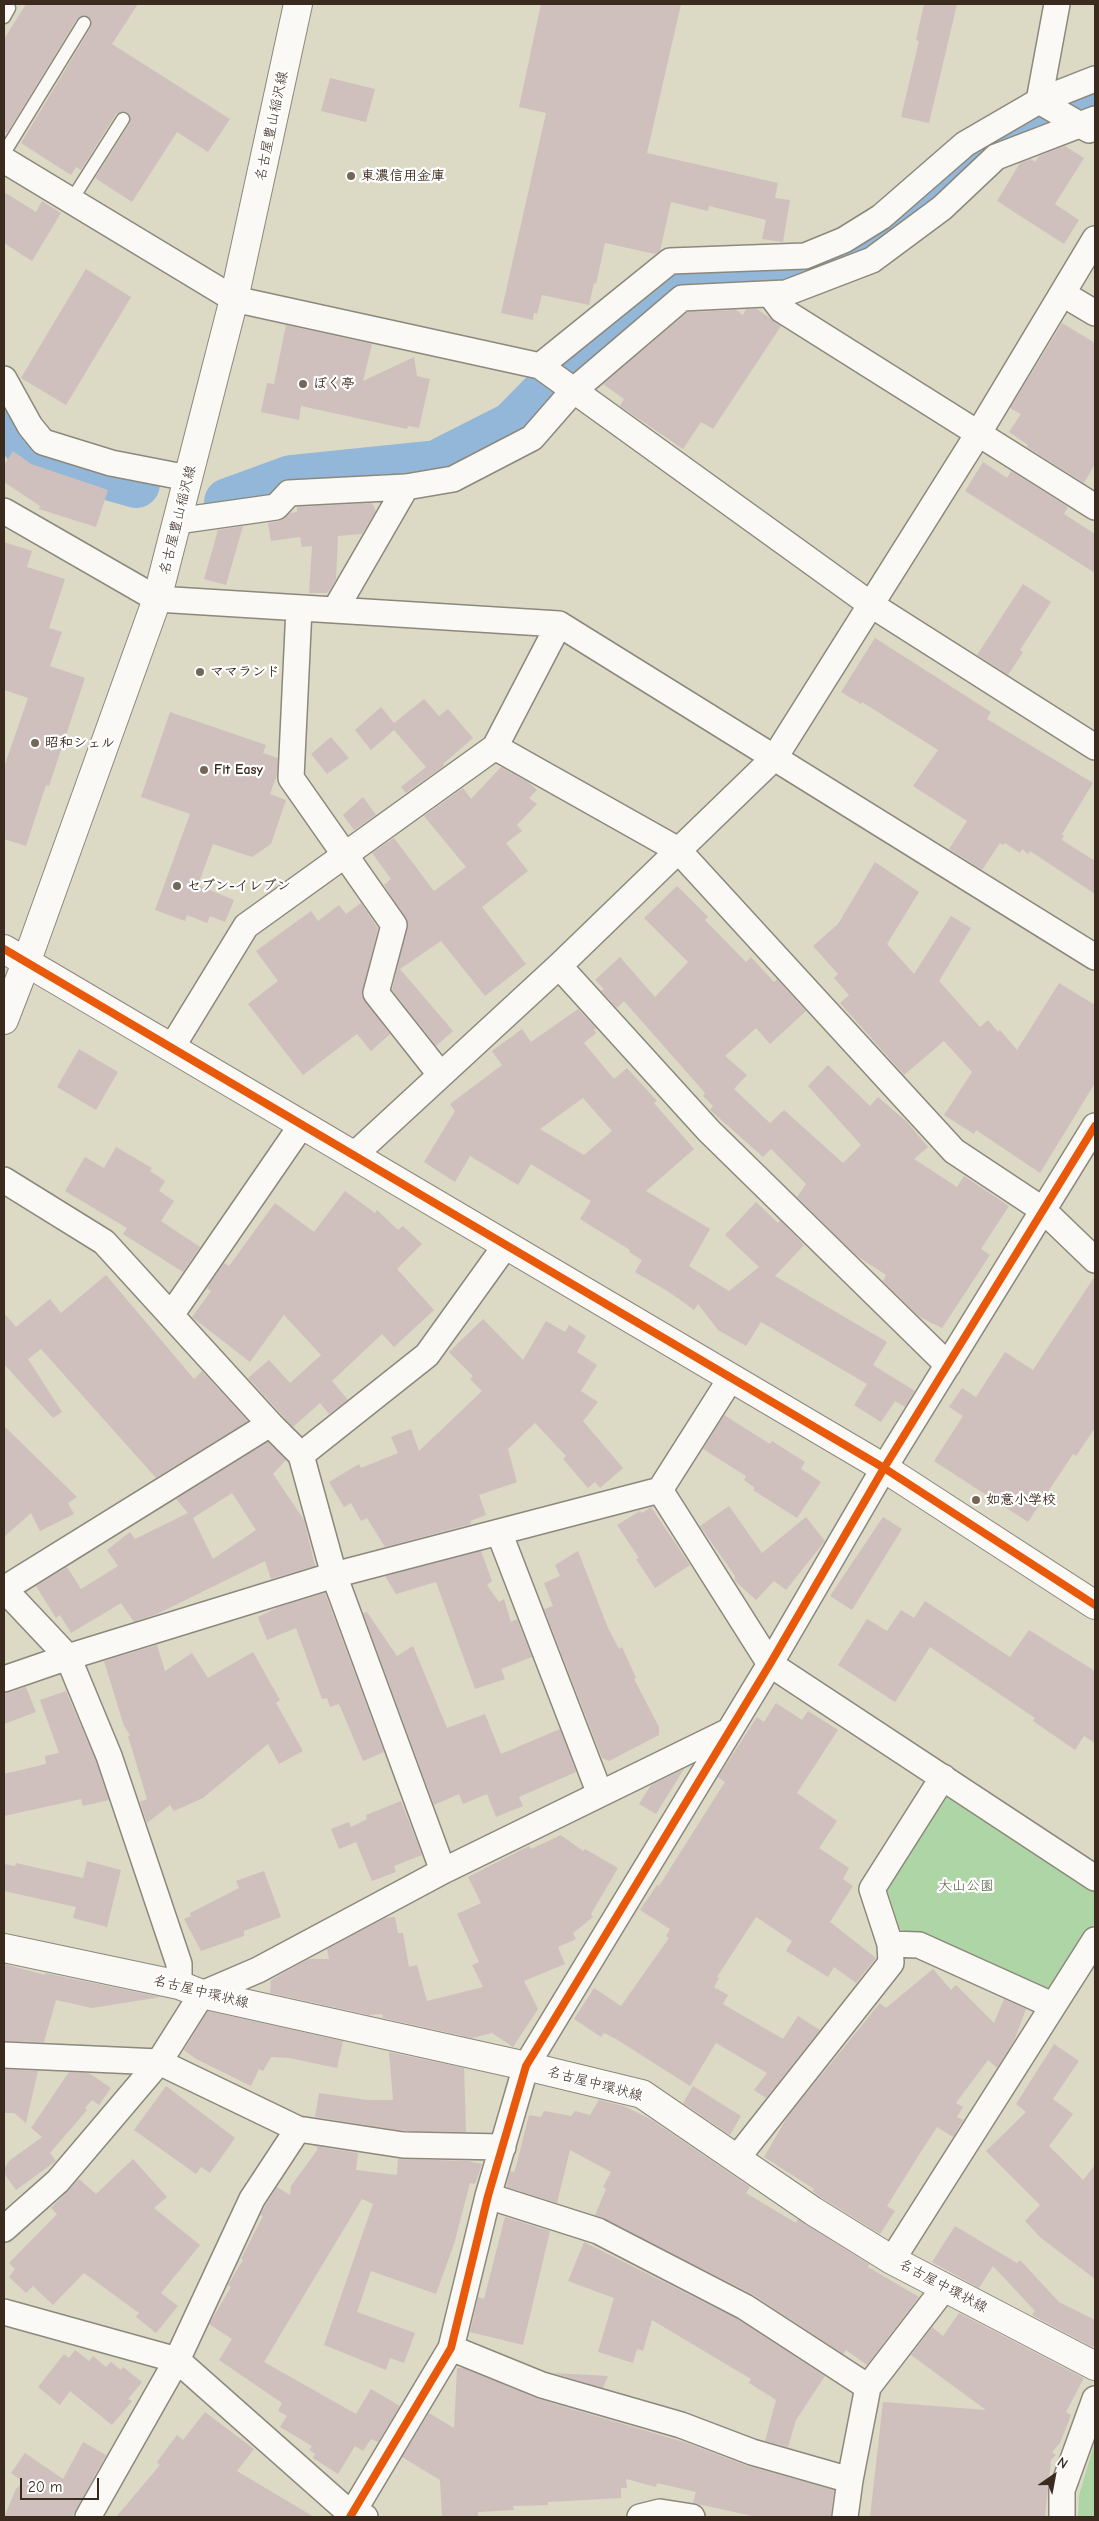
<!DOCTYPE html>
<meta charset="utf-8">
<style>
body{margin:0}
#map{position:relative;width:1099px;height:2521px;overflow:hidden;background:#dcd9c5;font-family:"Comic Neue",sans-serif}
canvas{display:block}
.frame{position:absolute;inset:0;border:5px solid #3b2a1e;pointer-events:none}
.north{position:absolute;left:1029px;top:2451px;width:50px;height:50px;-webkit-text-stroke:4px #fff;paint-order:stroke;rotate:33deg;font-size:14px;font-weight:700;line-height:20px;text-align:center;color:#3b2a1e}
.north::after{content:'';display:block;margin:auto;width:18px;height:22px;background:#3b2a1e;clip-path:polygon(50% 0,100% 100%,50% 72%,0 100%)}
.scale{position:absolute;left:20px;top:2478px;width:79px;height:22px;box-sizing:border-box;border:2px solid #3b2a1e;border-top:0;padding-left:6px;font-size:15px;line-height:18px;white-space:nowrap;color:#3b2a1e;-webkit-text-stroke:4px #fff;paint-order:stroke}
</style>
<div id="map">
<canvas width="1099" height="2521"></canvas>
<div class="frame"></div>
<div class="north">N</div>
<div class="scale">20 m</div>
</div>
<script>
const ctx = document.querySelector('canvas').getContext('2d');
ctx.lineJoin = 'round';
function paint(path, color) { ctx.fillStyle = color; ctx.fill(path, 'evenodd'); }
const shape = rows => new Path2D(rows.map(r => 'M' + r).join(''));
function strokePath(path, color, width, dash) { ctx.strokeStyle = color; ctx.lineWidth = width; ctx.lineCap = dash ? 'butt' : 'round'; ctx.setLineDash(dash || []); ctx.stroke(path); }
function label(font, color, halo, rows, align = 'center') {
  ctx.font = font + ' "Comic Neue","Klee One",sans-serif'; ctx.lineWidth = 4.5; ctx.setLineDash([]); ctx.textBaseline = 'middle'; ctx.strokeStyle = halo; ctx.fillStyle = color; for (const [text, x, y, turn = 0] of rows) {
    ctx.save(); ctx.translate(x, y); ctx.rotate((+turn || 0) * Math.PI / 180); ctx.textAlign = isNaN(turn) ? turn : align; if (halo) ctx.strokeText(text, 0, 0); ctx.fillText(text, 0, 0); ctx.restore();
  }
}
const green = shape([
 [949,1797,1095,1890,1095,1923,1054,1989,1041,1992,900,1929,886,1887,937,1799],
 [1095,2442,1095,2517,1078,2517,1079,2495]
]);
const river = shape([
 [4,409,11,425,36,456,136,484],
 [228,502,291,479,437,464,512,426,584,353,673,280,807,270,864,247,921,203,987,147,1034,122,1095,95]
]);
const building = shape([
 [26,4,138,4,112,44,230,119,208,152,177,132,132,202,95,178,130,123,130,116,127,112,123,111,116,114,81,170,76,167,71,175,21,143,91,27,91,20,85,15,77,19,7,133,4,131,4,39],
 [541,4,681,4,647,153,778,183,775,198,790,200,783,242,762,239,766,220,709,206,708,211,671,202,660,251,655,254,605,243,596,284,594,283,589,305,542,295,537,314,534,313,533,320,501,313,546,113,519,107],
 [924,4,957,4,929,123,901,117,919,41,916,40],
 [330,78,375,89,366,122,321,111],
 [1065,146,1084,158,1055,204,1079,220,1064,244,997,201,1020,163,1031,159,1035,162,1039,156],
 [4,192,36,212,42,201,61,213,32,261,4,243],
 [86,269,131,297,66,405,21,378],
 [746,309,757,309,781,326,713,429,701,422,683,449,620,406,624,399,603,384,688,312,736,310,743,315],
 [1062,323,1095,343,1095,464,1084,483,1027,447,1028,445,1009,432,1021,414,1010,408],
 [286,325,372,344,363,381,414,357,417,376,430,379,419,428,408,426,407,429,301,406,299,420,261,412,267,383,274,384],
 [13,451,31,464,108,490,96,527,39,509,40,506,4,482,4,465],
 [983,462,1007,478,1011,471,1068,507,1064,514,1095,534,1095,573,965,491],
 [372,503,376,511,362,534,338,536,336,579,329,591,327,593,309,593,312,546,302,547,300,537,271,541,268,523,279,521,290,513,297,512,297,507],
 [243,526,226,585,204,579,218,530],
 [4,542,32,551,27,567,65,579,49,628,62,632,50,666,85,678,49,786,46,785,26,846,4,839,4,767,28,698,4,690],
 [1023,584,1051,602,1020,650,1023,652,1008,675,977,655],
 [875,638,991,712,987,719,1093,783,1062,834,1064,836,1062,840,1095,861,1095,894,1030,851,1028,854,1022,849,1020,853,1005,843,1003,845,1000,843,982,870,949,849,967,821,913,786,938,750,862,702,861,704,841,692],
 [424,699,439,716,448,709,473,738,443,764,444,766,406,793,401,787,426,767,394,730,371,750,355,730,381,707,394,723],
 [170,712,266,745,263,753,278,758,277,775,270,794,286,800,271,844,252,857,213,844,198,885,234,900,225,922,210,916,207,923,187,915,185,921,155,910,190,814,141,797],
 [331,737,349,758,327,774,311,754],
 [501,767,528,782,537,790,529,798,537,804,517,825,522,831,506,843,528,871,482,907,526,964,485,996,441,941,400,969,453,1031,436,1046,392,990,408,923,384,885,391,879,372,853,394,838,434,891,466,867,424,816,463,788,471,799],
 [363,797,376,815,354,830,343,815],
 [875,862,919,892,887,944,914,974,951,916,971,928,939,981,980,1027,988,1020,998,1032,1000,1030,1017,1050,1059,983,1095,1005,1095,1083,1040,1173,976,1130,974,1134,944,1115,972,1072,944,1041,904,1075,840,1003,849,995,834,978,838,974,813,946,838,924],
 [677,886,708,917,705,920,746,962,751,957,774,982,777,979,806,1011,770,1044,756,1028,725,1056,747,1075,734,1089,770,1123,784,1110,843,1163,861,1145,808,1086,828,1065,870,1106,878,1097,907,1122,928,1147,914,1159,957,1187,964,1176,1009,1206,981,1249,990,1255,942,1328,918,1316,883,1281,886,1275,857,1256,797,1197,806,1184,771,1149,763,1157,710,1110,713,1106,703,1096,705,1093,624,1001,617,1008,601,991,604,989,595,980,620,957,655,997,688,962,644,918],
 [361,903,378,928,362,996,390,1034,371,1051,357,1034,303,1075,248,1004,278,981,256,951,311,911,318,921,339,905,346,914],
 [578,1009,596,1028,594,1030,596,1033,584,1043,614,1079,627,1068,657,1101,654,1103,694,1149,646,1191,710,1229,689,1266,729,1291,759,1267,725,1235,756,1202,778,1223,780,1220,804,1245,775,1276,887,1342,873,1365,915,1391,905,1407,895,1401,881,1422,854,1405,867,1384,761,1322,746,1346,718,1330,698,1304,694,1310,669,1292,635,1272,642,1260,629,1252,630,1250,580,1219,591,1201,531,1164,518,1185,470,1156,455,1182,424,1162,455,1111,450,1104,502,1065,492,1051,522,1029,531,1042],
 [583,1098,612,1131,584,1155,540,1129],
 [79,1049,118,1072,96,1110,57,1087],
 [116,1147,152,1168,150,1171,165,1181,159,1191,174,1201,161,1221,200,1247,183,1272,123,1234,127,1228,65,1191,85,1157,104,1168],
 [345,1191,375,1213,377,1210,398,1230,403,1226,422,1244,397,1269,434,1310,394,1347,382,1334,332,1381,348,1400,329,1414,320,1403,293,1427,248,1378,269,1360,290,1383,321,1355,284,1315,250,1362,192,1317,211,1291,207,1288,224,1263,229,1266,275,1203,314,1232],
 [106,1275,194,1379,202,1371,248,1421,156,1478,41,1349,28,1359,62,1412,53,1418,4,1364,4,1313,16,1327,50,1299,61,1313],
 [1095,1276,1095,1428,1076,1456,1073,1454,1028,1522,934,1461,963,1416,949,1407,962,1388,976,1397,1005,1352,1033,1370],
 [483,1319,523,1360,546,1321,565,1332,569,1325,586,1336,577,1352,597,1365,581,1391,598,1402,583,1421,623,1468,600,1488,595,1482,588,1488,563,1459,566,1456,535,1423,508,1449,517,1482,479,1495,486,1515,470,1521,471,1524,385,1547,367,1518,361,1521,351,1503,344,1507,329,1482,359,1464,361,1468,398,1453,391,1437,411,1429,419,1451,482,1391,470,1379,473,1376,449,1352],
 [724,1415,770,1444,772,1441,805,1462,801,1469,821,1482,797,1518,753,1490,755,1488,744,1480,746,1476,703,1449],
 [4,1426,77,1497,68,1503,74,1514,40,1531,31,1513,4,1537],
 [268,1442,286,1460,273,1474,304,1520,315,1566,271,1579,265,1561,157,1614,134,1622,121,1603,71,1633,60,1615,56,1618,36,1586,67,1567,81,1589,118,1566,107,1550,130,1532,135,1539,188,1513,176,1499],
 [232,1493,256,1530,213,1559,193,1518],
 [729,1506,762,1553,806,1517,825,1541,786,1590,774,1581,756,1600,735,1581,735,1576,700,1526],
 [651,1507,690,1565,655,1588,636,1559,639,1558,617,1525,640,1511,642,1513],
 [883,1517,902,1529,852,1610,830,1596],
 [481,1551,492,1581,487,1585,499,1602,504,1599,511,1622,517,1619,532,1657,501,1669,505,1679,475,1689,436,1582,396,1594,385,1576],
 [578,1551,608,1628,619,1649,622,1647,636,1678,634,1679,659,1727,659,1735,609,1761,602,1758,544,1609,553,1606,544,1583,560,1576,555,1565],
 [325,1593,384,1752,363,1761,339,1704,330,1707,327,1698,322,1699,296,1628,267,1640,258,1617,279,1607],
 [925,1601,1010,1657,1029,1630,1095,1671,1095,1743,1084,1736,1075,1750,1033,1721,1035,1718,930,1647,895,1702,838,1665,867,1619,887,1631,901,1610,914,1618],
 [367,1612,397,1656,413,1646,447,1728,485,1714,501,1754,560,1729,576,1772,519,1797,523,1806,496,1817,487,1794,463,1804,459,1794,434,1805,363,1613],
 [157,1645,165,1671,192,1653,208,1678,253,1652,280,1700,276,1703,303,1751,279,1764,268,1744,203,1798,174,1811,170,1805,147,1823,140,1802,147,1799,128,1736,130,1735,124,1726,104,1661],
 [26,1687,36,1712,4,1724,4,1694],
 [66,1691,96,1761,109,1800,83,1806,81,1799,4,1816,4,1774,46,1764,45,1756,59,1753,40,1700],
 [776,1703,802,1720,808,1711,838,1730,797,1793,837,1821,819,1848,849,1868,843,1879,853,1886,830,1922,876,1958,856,1983,834,1967,828,1977,786,1951,792,1941,756,1917,717,1977,719,1978,714,1987,728,1995,723,2004,783,2039,798,2016,820,2030,766,2098,754,2090,767,2073,716,2043,690,2086,616,2039,604,2033,601,2037,574,2019,594,1988,621,2006,669,1938,666,1936,670,1929,640,1910,657,1885,659,1886,725,1782,718,1777,757,1717,764,1722],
 [684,1769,656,1814,639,1804,651,1785],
 [401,1801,422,1855,394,1866,396,1872,372,1881,356,1842,339,1849,331,1829,349,1822,351,1827,367,1819,366,1815],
 [561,1835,583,1851,585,1849,618,1868,591,1914,593,1917,573,1933,576,1939,558,1947,565,1964,524,1981,538,2009,513,2047,492,2033,472,2038,383,2018,382,2014,369,2015,270,1993,271,1980,309,1959,329,1959,327,1949,385,1918,395,1917,398,1933,403,1933,409,1967,417,1965,427,2001,483,1987,472,1965,479,1962,457,1914,481,1903,468,1877,529,1846,531,1849],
 [87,1861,121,1870,107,1927,73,1918,76,1907,4,1891,4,1864,15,1866,16,1863,83,1878],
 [264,1871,281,1917,244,1931,244,1936,201,1951,184,1919,191,1916,190,1913,239,1888,236,1881],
 [4,1964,45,1975,45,1973,161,1997,92,2008,56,2000,44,2042,4,2041],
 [933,1969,951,1990,956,1985,994,2023,1004,1999,1026,2009,1014,2041,997,2068,988,2060,956,2103,963,2107,957,2117,963,2120,953,2137,937,2127,917,2158,887,2206,895,2211,880,2234,822,2198,812,2191,814,2189,764,2157,788,2116,880,2003,886,2008],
 [208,2011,343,2041,337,2068,289,2058,271,2057,263,2071,259,2069,251,2086,196,2059,184,2050],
 [1054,2044,1079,2061,1053,2099,1073,2114,1049,2146,1083,2180,1095,2165,1095,2279,1041,2238,1025,2221,1040,2205,986,2151,1026,2112,1016,2104],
 [389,2052,464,2068,466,2132,404,2131,315,2117,319,2093,368,2100,393,2100],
 [4,2069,38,2071,26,2123,14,2113,4,2113],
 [69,2072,89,2073,111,2088,99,2105,92,2100,85,2108,87,2110,50,2153,56,2161,16,2190,4,2173,4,2169,9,2161,42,2137,31,2128],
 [166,2086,235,2138,210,2173,201,2167,196,2174,134,2130],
 [693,2086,741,2116,730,2135,683,2103],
 [599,2100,624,2106,652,2120,750,2187,746,2193,796,2223,798,2219,869,2264,868,2267,919,2297,867,2365,846,2350,843,2354,752,2294,595,2215,606,2189,603,2187,611,2172,570,2150,557,2203,506,2187,510,2171,514,2172,516,2167,529,2115,541,2117,544,2111,571,2116,575,2111,590,2115],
 [315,2146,358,2153,356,2170,397,2175,398,2159,468,2161,482,2164,475,2184,470,2183,454,2244,436,2294,371,2271,357,2312,415,2333,404,2363,390,2358,386,2370,324,2345,373,2204,362,2199,264,2362,356,2414,371,2389,400,2406,378,2442,371,2439,363,2451,355,2446,338,2474,313,2458,315,2454,309,2450,312,2446,280,2427,287,2416,278,2411,282,2403,219,2360,232,2339,209,2324,231,2287,228,2285,243,2260,241,2259,263,2216,260,2215,265,2206,277,2187,290,2195,291,2186,318,2149],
 [133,2159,167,2197,154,2208,200,2245,161,2293,178,2306,156,2333,136,2317,139,2313,84,2273,53,2305,33,2286,26,2293,9,2277,15,2269,9,2263,57,2214,51,2208,79,2179,96,2194],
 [505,2217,550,2231,523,2345,470,2332,478,2297,484,2299],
 [955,2226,1017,2263,1020,2260,1059,2302,1095,2320,1095,2346,1092,2347,1032,2315,1035,2311,993,2266,979,2288,932,2262],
 [584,2242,738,2319,825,2376,796,2420,788,2447,765,2441,776,2400,749,2383,751,2379,652,2320,643,2351,637,2349,633,2363,598,2352,614,2298,568,2281],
 [959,2313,1084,2378,1066,2412,1071,2415,1060,2443,1052,2452,1056,2455,1051,2460,1045,2517,870,2517,883,2402,986,2410,911,2355,932,2327,943,2336],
 [75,2350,89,2361,93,2356,106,2367,111,2362,121,2370,123,2367,142,2382,128,2399,132,2401,112,2425,70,2391,60,2405,38,2387,64,2354,69,2358],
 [457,2368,463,2368,538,2399,684,2442,748,2466,834,2490,831,2517,757,2517,693,2503,696,2492,657,2483,656,2487,626,2479,627,2488,621,2488,621,2498,548,2502,548,2505,513,2506,514,2510,478,2512,478,2516,442,2517,440,2480,402,2457,429,2413,454,2428],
 [553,2373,608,2376,603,2388],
 [205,2412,254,2449,237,2471,314,2517,116,2517,160,2465,157,2462,177,2435,183,2440],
 [83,2442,106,2455,72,2517,4,2517,16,2489,23,2482,11,2473,25,2453,63,2479]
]);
const service = shape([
 [4,17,9,8],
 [4,153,84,23],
 [71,201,123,119]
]);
const minor = shape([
 [1057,4,1039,101,1089,130],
 [4,160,234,299,540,366,870,604,1095,747],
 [770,294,782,310,1095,507],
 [1063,294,1095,313],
 [540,366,670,261,805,256,844,240,881,217,965,144,1039,101,1095,79],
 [4,379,30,426,43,442,111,463,188,478],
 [4,511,157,599,559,624,1095,957],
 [177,521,276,507,289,493,406,487,453,479,532,438,573,391,682,298,786,293,872,260,942,208,996,157,1095,119],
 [299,608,291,778,394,925,376,993,440,1074],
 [335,610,406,487],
 [495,747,678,850,954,1151,1043,1210,1095,1260],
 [559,966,709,1131,948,1365],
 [172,1047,246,926,495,747,559,624],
 [353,1156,559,966,775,757,978,434,1095,239],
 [4,1180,104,1242,270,1424,301,1455,334,1575,443,1871],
 [171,1315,301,1126],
 [301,1455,427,1355,506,1245],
 [660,1490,770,1664,1095,1878],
 [499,1532,600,1794],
 [4,1589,68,1657,109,1756,179,1964,179,1985],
 [4,1589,270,1424],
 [4,1679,68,1657,334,1575,660,1490,731,1378],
 [890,1944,919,1945,1052,2005],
 [4,2055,159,2062,298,2129,403,2145,503,2147],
 [737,2158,891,1963,890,1944,872,1889,943,1777],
 [488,2196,598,2231,745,2307,868,2387,850,2480,845,2517],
 [4,2229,58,2181,159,2062,202,1994,258,1970,443,1871,729,1731],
 [892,2260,1095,1940],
 [4,2312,177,2360,352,2515,365,2517],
 [451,2348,542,2385,681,2425,752,2452,850,2480],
 [868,2387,945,2287],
 [88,2517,177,2360,252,2199,298,2129],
 [350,2517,451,2348,488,2196,526,2066,770,1664,884,1468,1095,1126],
 [640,2517,660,2512,692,2517],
 [1062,2517,1062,2490,1095,2399]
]);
const tertiary = shape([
 [4,949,884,1468,1095,1605]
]);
const secondary = shape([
 [4,1020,26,963,157,599,234,299,298,4]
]);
const primary = shape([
 [4,1948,179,1985,202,1994,526,2066,642,2094,813,2211,892,2260,1095,2366]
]);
const cycleway = shape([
 [4,949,884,1468,1095,1605],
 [350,2517,451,2348,488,2196,526,2066,770,1664,884,1468,1095,1126]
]);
const markers = [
 [351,176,5,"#736758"],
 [303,384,5,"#736758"],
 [200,672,5,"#736758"],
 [35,743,5,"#736758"],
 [204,770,5,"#736758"],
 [177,886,5,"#736758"],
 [976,1500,5,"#736758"]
];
const streetNames = [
 ["名古屋豊山稲沢線",272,126,-78],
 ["名古屋豊山稲沢線",178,520,-76],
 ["名古屋中環状線",201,1992,14],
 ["名古屋中環状線",595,2084,15],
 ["名古屋中環状線",943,2286,28]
];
const poiNames = [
 ["東濃信用金庫",361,176],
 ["ぼく亭",313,384],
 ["ママランド",210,672],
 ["昭和シェル",45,743],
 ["Fit Easy",214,770],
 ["セブン-イレブン",187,886],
 ["如意小学校",986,1500]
];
const parkNames = [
 ["大山公園",966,1886]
];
paint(green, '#aed5a6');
strokePath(river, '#92b7d9', 48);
paint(building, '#cfc0be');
strokePath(service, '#8c887c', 15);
strokePath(minor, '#8c887c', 28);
strokePath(tertiary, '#8c887c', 30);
strokePath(secondary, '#8c887c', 30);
strokePath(primary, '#8c887c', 30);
strokePath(service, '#faf9f6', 12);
strokePath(minor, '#faf9f6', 25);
strokePath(tertiary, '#faf9f6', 28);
strokePath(secondary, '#faf9f6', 28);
strokePath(primary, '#faf9f6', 28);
strokePath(cycleway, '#e8590c', 8);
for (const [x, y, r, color] of markers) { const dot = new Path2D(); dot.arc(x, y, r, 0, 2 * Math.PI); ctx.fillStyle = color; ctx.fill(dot); strokePath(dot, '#fff', 2); }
label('14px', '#3b2a1e', '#fff', streetNames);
label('bold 14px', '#3b2a1e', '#fff', poiNames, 'left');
label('14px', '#525c3f', '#fff', parkNames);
</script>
